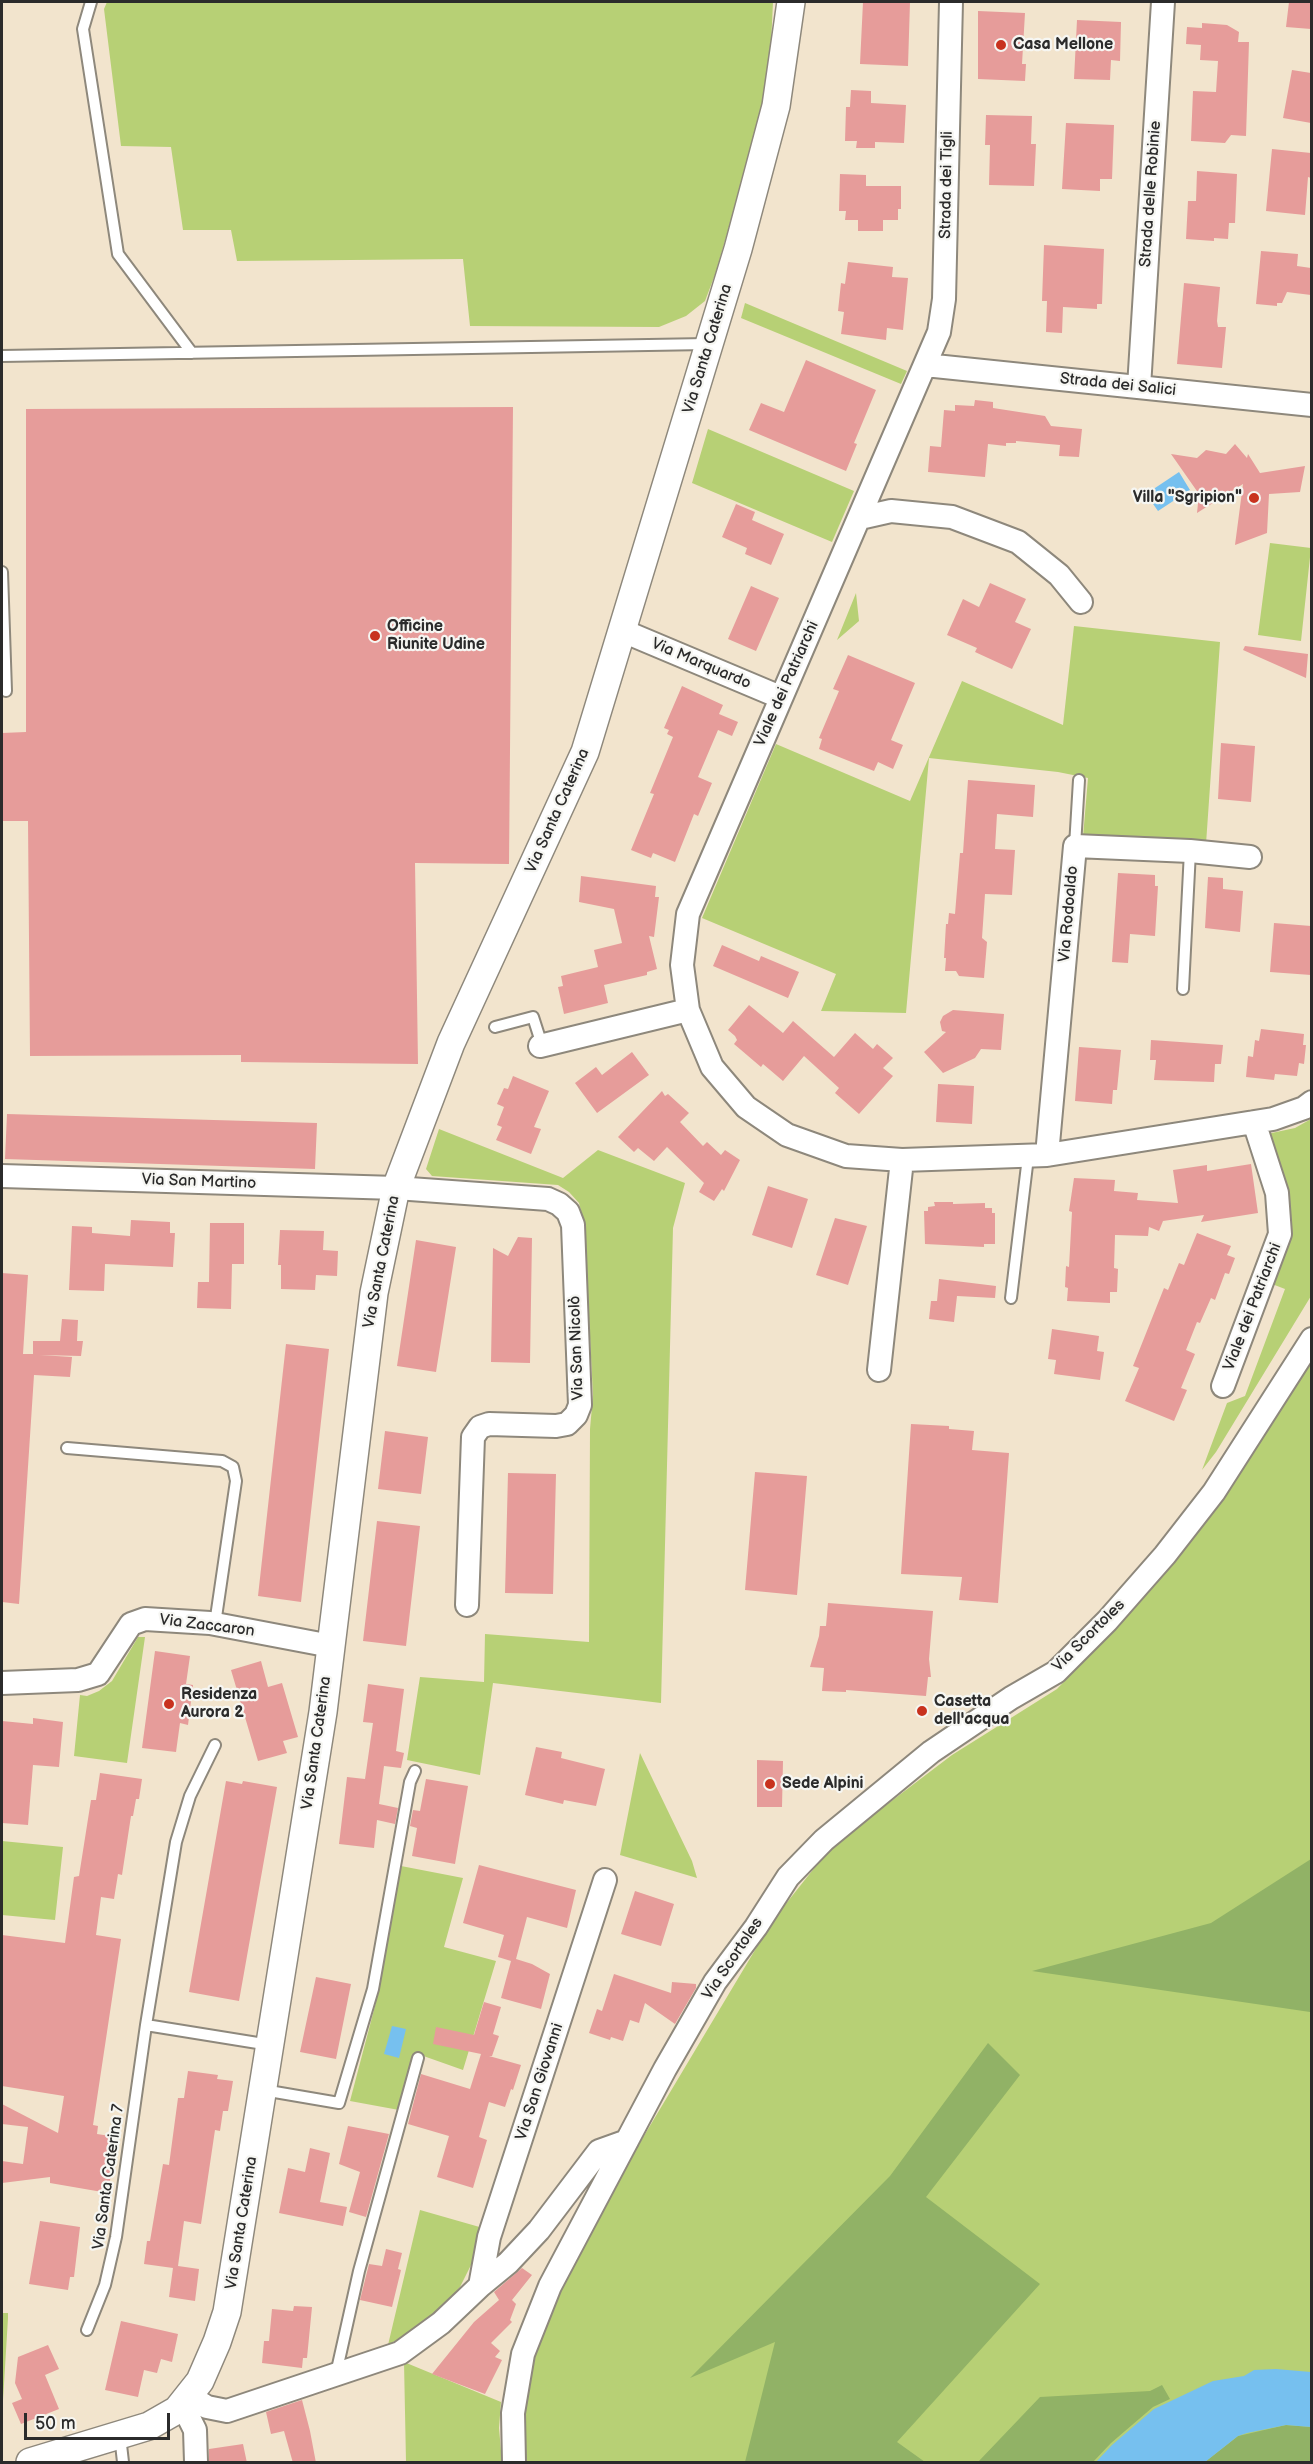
<!DOCTYPE html>
<meta charset="utf-8">
<style>
body{margin:0}
#map{position:relative;width:1313px;height:2464px;overflow:hidden;background:#f2e4cd;font-family:"Balsamiq Sans",sans-serif}
canvas{display:block}
.frame{position:absolute;inset:0;border:3px solid #2b2b2b;pointer-events:none}
.scale{position:absolute;left:24px;top:2413px;width:146px;height:27px;box-sizing:border-box;border:3px solid #2b2b2b;border-top:0;padding-left:8px;font-size:18px;line-height:21px;white-space:nowrap;color:#2b2b2b;-webkit-text-stroke:4px #f6f6f2;paint-order:stroke}
</style>
<div id="map">
<canvas width="1313" height="2464"></canvas>
<div class="frame"></div>
<div class="scale">50 m</div>
</div>
<script>
const ctx = document.querySelector('canvas').getContext('2d');
ctx.lineJoin = 'round';
function paint(path, color) { ctx.fillStyle = color; ctx.fill(path, 'evenodd'); }
const shape = rows => new Path2D(rows.map(r => 'M' + r).join(''));
function strokePath(path, color, width, dash) { ctx.strokeStyle = color; ctx.lineWidth = width; ctx.lineCap = dash ? 'butt' : 'round'; ctx.setLineDash(dash || []); ctx.stroke(path); }
function label(font, color, halo, rows, align = 'center') {
  ctx.font = font + ' "Balsamiq Sans",sans-serif'; ctx.lineWidth = 4.5; ctx.setLineDash([]); ctx.textBaseline = 'middle'; ctx.strokeStyle = halo; ctx.fillStyle = color; for (const [text, x, y, turn = 0] of rows) {
    ctx.save(); ctx.translate(x, y); ctx.rotate((+turn || 0) * Math.PI / 180); ctx.textAlign = isNaN(turn) ? turn : align; if (halo) ctx.strokeText(text, 0, 0); ctx.fillText(text, 0, 0); ctx.restore();
  }
}
const green = shape([
 [107,2,773,2,769,87,716,272,705,301,686,316,659,327,470,326,463,259,237,261,231,230,183,230,171,147,121,146,104,9],
 [745,303,907,371,901,384,741,318],
 [708,429,854,491,832,542,692,483],
 [1270,543,1311,548,1301,641,1258,635],
 [856,593,859,621,837,640],
 [1074,626,1220,642,1206,844,1083,837,1088,778,1058,772,929,758,906,1013,821,1011,836,974,702,918,776,744,910,801,962,681,1063,725],
 [1311,1119,1311,1296,1216,1452,1202,1470,1227,1403,1245,1396,1285,1289,1272,1284,1288,1246,1288,1229,1267,1134,1295,1128],
 [439,1129,563,1178,598,1150,685,1183,673,1228,661,1703,493,1683,480,1775,407,1760,420,1677,484,1682,485,1634,589,1642,590,1429,593,1395,584,1223,579,1203,569,1192,558,1185,432,1176,426,1169],
 [1311,1358,1311,2462,522,2462,520,2424,531,2355,557,2290,614,2186,773,1920,831,1847,952,1755,1057,1689,1131,1611,1211,1515],
 [138,1637,145,1637,127,1763,74,1756,80,1695,87,1696,99,1691,112,1681],
 [640,1753,692,1861,697,1878,620,1855],
 [2,1841,63,1847,55,1920,2,1915],
 [401,1866,463,1878,444,1947,496,1961,463,2070,415,2053,399,2110,350,2101,375,2006],
 [420,2210,483,2228,473,2261,460,2287,430,2321,388,2345],
 [2,2313,8,2313,8,2318,2,2417],
 [404,2362,501,2402,499,2428,502,2462,406,2462]
]);
const forest = shape([
 [1311,1859,1312,2011,1310,2012,1032,1971,1211,1923],
 [988,2043,1020,2075,926,2197,1040,2284,897,2442,925,2462,745,2462,775,2342,690,2378,890,2176],
 [1162,2385,1170,2399,1153,2407,1111,2443,1093,2462,978,2462,1040,2397,1150,2391],
 [1286,2425,1311,2427,1311,2462,1205,2462,1238,2436]
]);
const water = shape([
 [1179,472,1190,490,1158,511,1146,494],
 [392,2026,406,2029,399,2058,384,2054],
 [1276,2369,1311,2372,1311,2427,1286,2425,1247,2433,1238,2436,1205,2462,1096,2462,1112,2445,1154,2409,1213,2381,1244,2376,1254,2370]
]);
const building = shape([
 [863,2,910,2,908,66,860,64],
 [1289,2,1311,2,1311,29,1286,27],
 [978,11,1025,13,1022,64,1026,64,1025,81,978,79],
 [1077,20,1121,22,1120,61,1111,60,1110,80,1074,79],
 [1202,23,1227,25,1239,32,1238,42,1249,42,1246,136,1231,135,1225,143,1191,141,1193,91,1216,92,1218,61,1200,60,1201,45,1186,44,1187,27,1202,28],
 [1292,70,1311,73,1311,123,1283,118],
 [851,90,871,91,871,103,906,105,904,143,875,142,875,148,856,148,857,141,845,141,846,107,850,107],
 [986,115,1032,116,1031,144,1036,144,1034,186,989,185,990,145,985,145],
 [1066,123,1114,125,1112,179,1100,179,1100,191,1062,189],
 [1272,149,1311,153,1311,178,1308,177,1305,215,1266,211],
 [1197,171,1237,174,1235,223,1229,223,1228,239,1214,238,1214,241,1186,239,1188,201,1196,201],
 [840,174,866,175,866,186,901,186,901,209,898,209,898,220,883,220,883,231,858,231,858,220,845,220,846,211,839,211],
 [1044,245,1104,249,1102,304,1097,304,1097,309,1063,307,1062,333,1046,332,1047,301,1042,301],
 [1261,251,1298,254,1297,266,1311,268,1311,295,1287,292,1282,303,1277,303,1277,306,1256,304],
 [848,262,893,267,892,277,908,278,903,330,887,328,886,340,841,334,844,312,838,311,841,283,845,284],
 [1184,283,1220,287,1217,321,1218,327,1226,327,1222,368,1177,364],
 [806,360,876,390,854,443,857,444,846,471,749,430,761,403,784,412],
 [975,400,993,402,993,408,1045,416,1051,426,1082,429,1079,457,1059,456,1060,445,1016,441,1016,443,1006,443,1006,446,988,444,985,477,928,472,930,446,941,447,944,410,955,411,955,405,974,406],
 [513,407,509,864,415,863,418,1064,241,1062,241,1055,30,1056,28,821,2,821,2,733,26,732,26,409],
 [1235,444,1247,458,1248,454,1260,473,1305,466,1300,492,1269,494,1267,533,1235,545,1243,484,1197,513,1199,494,1171,454,1197,458,1206,450,1226,454],
 [736,504,755,512,752,520,784,534,771,565,745,554,747,548,722,537],
 [990,583,1026,599,1015,622,1031,629,1012,669,975,652,977,648,947,635,963,599,979,607],
 [751,586,779,598,756,651,728,639],
 [1245,646,1308,654,1306,678,1243,650],
 [848,655,915,683,891,740,903,745,893,769,878,762,874,771,819,749,822,739,819,738,839,691,833,689],
 [682,686,723,705,719,714,738,722,732,736,718,730,698,777,712,783,698,816,694,814,675,862,653,853,651,858,631,850,654,794,650,793,673,737,667,734,669,730,664,728],
 [1221,743,1255,746,1251,802,1218,799],
 [968,780,1035,785,1033,817,997,814,995,849,1015,850,1012,895,985,894,982,938,987,942,984,978,959,976,956,971,945,971,946,958,944,958,946,924,948,924,949,913,955,914,960,853,963,853],
 [1118,873,1155,875,1155,886,1158,886,1155,936,1130,934,1128,963,1112,962],
 [581,876,656,886,655,897,659,897,654,937,649,936,657,969,647,972,647,975,604,985,608,1003,564,1014,558,987,563,986,561,976,598,967,594,950,622,943,614,909,579,902],
 [1208,877,1223,878,1223,889,1243,891,1240,932,1205,928],
 [1274,923,1311,926,1311,975,1270,972],
 [722,945,759,961,761,956,799,972,788,998,713,966],
 [749,1005,783,1033,793,1021,834,1057,855,1033,873,1049,877,1044,893,1058,883,1068,893,1076,859,1114,835,1093,839,1088,804,1056,783,1081,763,1064,761,1067,734,1044,737,1040,735,1036,728,1030],
 [953,1010,1004,1014,1001,1050,981,1049,975,1058,943,1073,924,1052,946,1032,942,1031,940,1022,943,1016],
 [1261,1029,1304,1034,1303,1045,1306,1045,1304,1064,1299,1063,1297,1076,1275,1074,1274,1080,1246,1077,1248,1056,1253,1057,1255,1040,1259,1041],
 [1151,1040,1223,1045,1221,1064,1215,1064,1214,1082,1154,1080,1156,1060,1150,1060],
 [1079,1047,1121,1050,1117,1090,1113,1090,1112,1104,1075,1101],
 [632,1052,649,1075,597,1113,575,1083,596,1067,602,1075],
 [513,1076,549,1091,534,1127,541,1129,531,1154,496,1140,502,1127,497,1125,504,1107,497,1104,504,1088,508,1089],
 [938,1084,974,1086,972,1124,936,1122],
 [662,1091,665,1096,668,1094,689,1113,680,1122,703,1146,707,1142,721,1155,725,1150,740,1160,724,1191,722,1189,714,1201,699,1192,704,1183,667,1147,654,1161,638,1148,634,1152,618,1137],
 [7,1114,317,1123,315,1169,5,1159],
 [1251,1164,1258,1213,1201,1222,1204,1215,1163,1221,1159,1231,1149,1227,1148,1236,1115,1235,1114,1268,1118,1269,1117,1292,1110,1292,1110,1303,1067,1301,1068,1288,1065,1287,1066,1266,1069,1267,1072,1212,1069,1211,1074,1178,1115,1180,1114,1191,1138,1193,1137,1200,1178,1203,1173,1170,1207,1165,1207,1171],
 [768,1186,808,1199,792,1248,752,1235],
 [934,1202,953,1202,953,1204,985,1203,985,1208,992,1208,992,1213,995,1213,995,1244,984,1244,984,1247,925,1244,924,1211,928,1211,928,1207,935,1206],
 [835,1218,867,1226,848,1285,816,1275],
 [131,1220,170,1222,170,1233,175,1233,173,1267,105,1264,104,1291,69,1290,72,1226,92,1227,92,1233,130,1236],
 [210,1223,244,1223,244,1264,232,1264,231,1309,197,1308,198,1282,209,1282],
 [280,1230,324,1231,323,1250,338,1251,337,1276,316,1275,315,1290,281,1289,281,1265,278,1265],
 [1197,1233,1231,1246,1227,1255,1235,1258,1229,1274,1225,1273,1215,1300,1211,1298,1200,1323,1197,1322,1186,1350,1195,1354,1181,1388,1187,1390,1174,1421,1125,1401,1139,1368,1133,1366,1164,1288,1168,1290,1179,1263,1184,1265],
 [518,1237,532,1238,530,1363,491,1362,493,1248,508,1256],
 [416,1240,456,1247,436,1372,397,1366],
 [2,1273,28,1275,23,1354,33,1354,33,1341,60,1341,62,1319,78,1320,77,1341,83,1341,81,1356,40,1355,72,1357,70,1377,34,1375,19,1604,2,1602],
 [939,1279,996,1286,995,1298,957,1296,954,1322,929,1319,931,1301,937,1301],
 [1052,1329,1099,1336,1097,1351,1104,1352,1100,1380,1054,1374,1056,1360,1048,1359],
 [286,1344,329,1349,301,1602,258,1596],
 [911,1424,949,1426,949,1429,974,1431,972,1450,1009,1453,998,1603,959,1600,962,1577,901,1574],
 [385,1431,428,1437,421,1494,378,1489],
 [755,1472,807,1476,797,1595,745,1590],
 [508,1473,556,1474,553,1594,505,1593],
 [377,1521,420,1526,406,1646,363,1641],
 [828,1603,933,1611,929,1659,931,1677,928,1677,926,1696,846,1690,846,1692,822,1691,824,1668,810,1667,819,1636,820,1626,826,1626],
 [155,1651,190,1656,186,1684,193,1685,188,1725,180,1723,176,1752,142,1748],
 [261,1661,268,1687,282,1683,298,1737,283,1741,287,1753,258,1761,231,1670],
 [368,1684,404,1689,396,1751,404,1753,401,1768,384,1766,379,1804,398,1808,395,1824,377,1820,374,1848,339,1844,347,1777,365,1779,373,1723,363,1722],
 [33,1718,63,1722,59,1767,33,1765,28,1825,2,1823,2,1721,33,1724],
 [536,1747,562,1752,561,1758,605,1769,596,1806,564,1800,563,1804,525,1795],
 [757,1760,783,1761,782,1807,757,1807],
 [100,1773,142,1779,139,1799,136,1799,133,1816,131,1816,122,1875,118,1874,114,1899,101,1897,96,1935,121,1939,93,2125,98,2126,97,2134,117,2137,108,2193,50,2183,50,2177,2,2183,2,2161,23,2164,28,2127,2,2124,2,2104,58,2133,64,2096,2,2086,2,1935,65,1943,74,1877,79,1876,91,1800,96,1800],
 [426,1779,468,1786,455,1864,412,1856,417,1828,410,1826,413,1810,420,1811],
 [226,1781,242,1784,243,1781,277,1787,239,2001,189,1992],
 [479,1865,576,1890,567,1928,527,1917,516,1959,532,1964,550,1974,541,2009,501,1998,511,1961,498,1957,504,1935,463,1923],
 [635,1891,674,1904,661,1946,621,1934],
 [614,1974,671,1993,672,1982,696,1984,696,1988,675,2024,645,2003,639,2023,630,2020,623,2041,611,2037,610,2040,589,2033,597,2009,602,2011],
 [316,1977,351,1984,336,2059,300,2052],
 [484,2002,501,2007,493,2034,499,2036,492,2056,489,2056,521,2065,513,2090,511,2089,505,2107,489,2102,479,2137,487,2140,473,2188,437,2177,449,2136,408,2124,421,2074,470,2089,481,2054,433,2044,436,2027,474,2035],
 [188,2071,218,2075,217,2079,233,2081,228,2111,223,2111,220,2131,215,2130,201,2224,184,2221,178,2266,199,2269,195,2301,169,2297,173,2268,144,2264,147,2241,150,2241,163,2164,169,2165,178,2098,184,2098],
 [348,2126,389,2134,366,2217,349,2212,360,2172,339,2164],
 [310,2148,330,2153,320,2202,347,2207,343,2226,279,2213,288,2168,305,2172],
 [40,2221,80,2227,74,2277,70,2277,68,2290,29,2284],
 [386,2249,402,2253,398,2269,401,2270,392,2307,360,2300,369,2264,382,2266],
 [522,2268,532,2275,512,2300,516,2304,510,2320,512,2322,491,2343,500,2351,495,2357,502,2360,485,2394,432,2374,474,2322,499,2300,494,2292],
 [294,2306,312,2307,307,2358,303,2358,302,2368,262,2363,264,2341,269,2341,272,2309,293,2311],
 [121,2321,178,2334,172,2362,161,2359,157,2373,144,2370,138,2397,105,2390],
 [48,2345,59,2369,45,2375,59,2409,21,2424,12,2403,22,2399,15,2383,18,2357],
 [302,2400,310,2431,316,2463,293,2463,284,2431,271,2434,266,2412],
 [243,2444,247,2463,209,2463,209,2449]
]);
const service = shape([
 [91,2,83,29,118,254,192,353],
 [2,356,707,344],
 [2,572,6,691],
 [1075,846,1079,780],
 [1183,989,1190,851],
 [495,1027,533,1017,542,1045],
 [1011,1298,1028,1157],
 [67,1448,222,1461,233,1467,236,1481,215,1624],
 [146,2025,270,2045],
 [263,2090,339,2103,373,1989,410,1782,415,1771],
 [87,2330,105,2285,116,2237,146,2025,176,1842,190,1796,215,1745],
 [336,2374,359,2271,418,2058],
 [120,2436,123,2462]
]);
const minor = shape([
 [951,2,944,299,939,332,688,914,682,965,688,1010,712,1067,746,1107,787,1135,846,1156,902,1160,1047,1155,1273,1119,1304,1108,1312,1102],
 [925,365,1312,405],
 [1139,387,1163,2],
 [860,518,891,511,952,517,1018,542,1059,575,1081,602],
 [623,631,780,697],
 [540,1046,688,1010],
 [1047,1155,1075,846,1190,851,1250,857],
 [2,1176,396,1188,548,1199,559,1204,568,1212,573,1225,580,1405,576,1415,567,1424,556,1426,489,1424,480,1427,473,1437,467,1605],
 [879,1370,902,1160],
 [1223,1386,1280,1234,1277,1193,1254,1122],
 [2,1683,78,1680,98,1674,131,1624,145,1619,210,1623,331,1646],
 [480,2286,489,2237,605,1880],
 [189,2396,207,2407,227,2411,400,2353,441,2323,480,2286,508,2263,539,2230,599,2151,627,2141],
 [182,2404,195,2430,196,2462],
 [514,2462,513,2413,523,2354,550,2286,665,2069,715,1982,756,1927,788,1877,824,1840,931,1752,1011,1698,1056,1672,1107,1621,1165,1555,1214,1492,1312,1339]
]);
const tertiary = shape([
 [30,2462,149,2426,177,2410,200,2381,217,2342,227,2312,323,1712,374,1293,396,1188,451,1043,585,752,738,249,776,106,791,2]
]);
const markers = [
 [1001,45,6,"#c8321e"],
 [1254,498,6,"#c8321e"],
 [375,636,6,"#c8321e"],
 [169,1704,6,"#c8321e"],
 [922,1711,6,"#c8321e"],
 [770,1784,6,"#c8321e"]
];
const poiNames = [
 ["Casa Mellone",1013,45],
 ["Villa \"Sgripion\"",1242,498,"right"],
 ["Officine",387,627],
 ["Riunite Udine",387,645],
 ["Residenza",181,1695],
 ["Aurora 2",181,1713],
 ["Casetta",934,1702],
 ["dell'acqua",934,1720],
 ["Sede Alpini",782,1784]
];
const streetNames = [
 ["Strada dei Tigli",947,185,-89],
 ["Strada delle Robinie",1151,194,-86],
 ["Via Santa Caterina",708,349,-73],
 ["Strada dei Salici",1118,385,6],
 ["Via Marquardo",701,664,23],
 ["Viale dei Patriarchi",787,684,-66],
 ["Via Santa Caterina",558,811,-66],
 ["Via Rodoaldo",1069,914,-85],
 ["Via San Martino",199,1182,2],
 ["Via Santa Caterina",382,1262,-79],
 ["Viale dei Patriarchi",1253,1307,-69],
 ["Via San Nicolò",577,1348,-92],
 ["Via Zaccaron",207,1626,7],
 ["Via Scortoles",1089,1636,-45],
 ["Via Santa Caterina",317,1743,-82],
 ["Via Scortoles",733,1959,-56],
 ["Via San Giovanni",540,2082,-72],
 ["Via Santa Caterina 7",109,2177,-82],
 ["Via Santa Caterina",242,2223,-81]
];
paint(green, '#b7d075');
paint(forest, '#91b266');
paint(water, '#76c0ef');
paint(building, '#e69c9a');
strokePath(service, '#8e887c', 14);
strokePath(minor, '#8e887c', 26);
strokePath(tertiary, '#8e887c', 30);
strokePath(service, '#fff', 10);
strokePath(minor, '#fff', 22);
strokePath(tertiary, '#fff', 27);
for (const [x, y, r, color] of markers) { const dot = new Path2D(); dot.arc(x, y, r, 0, 2 * Math.PI); ctx.fillStyle = color; ctx.fill(dot); strokePath(dot, '#f6f6f2', 2); }
label('bold 16px', '#2b2b2b', '#f6f6f2', poiNames, 'left');
label('16px', '#2b2b2b', '#f6f6f2', streetNames);
</script>
